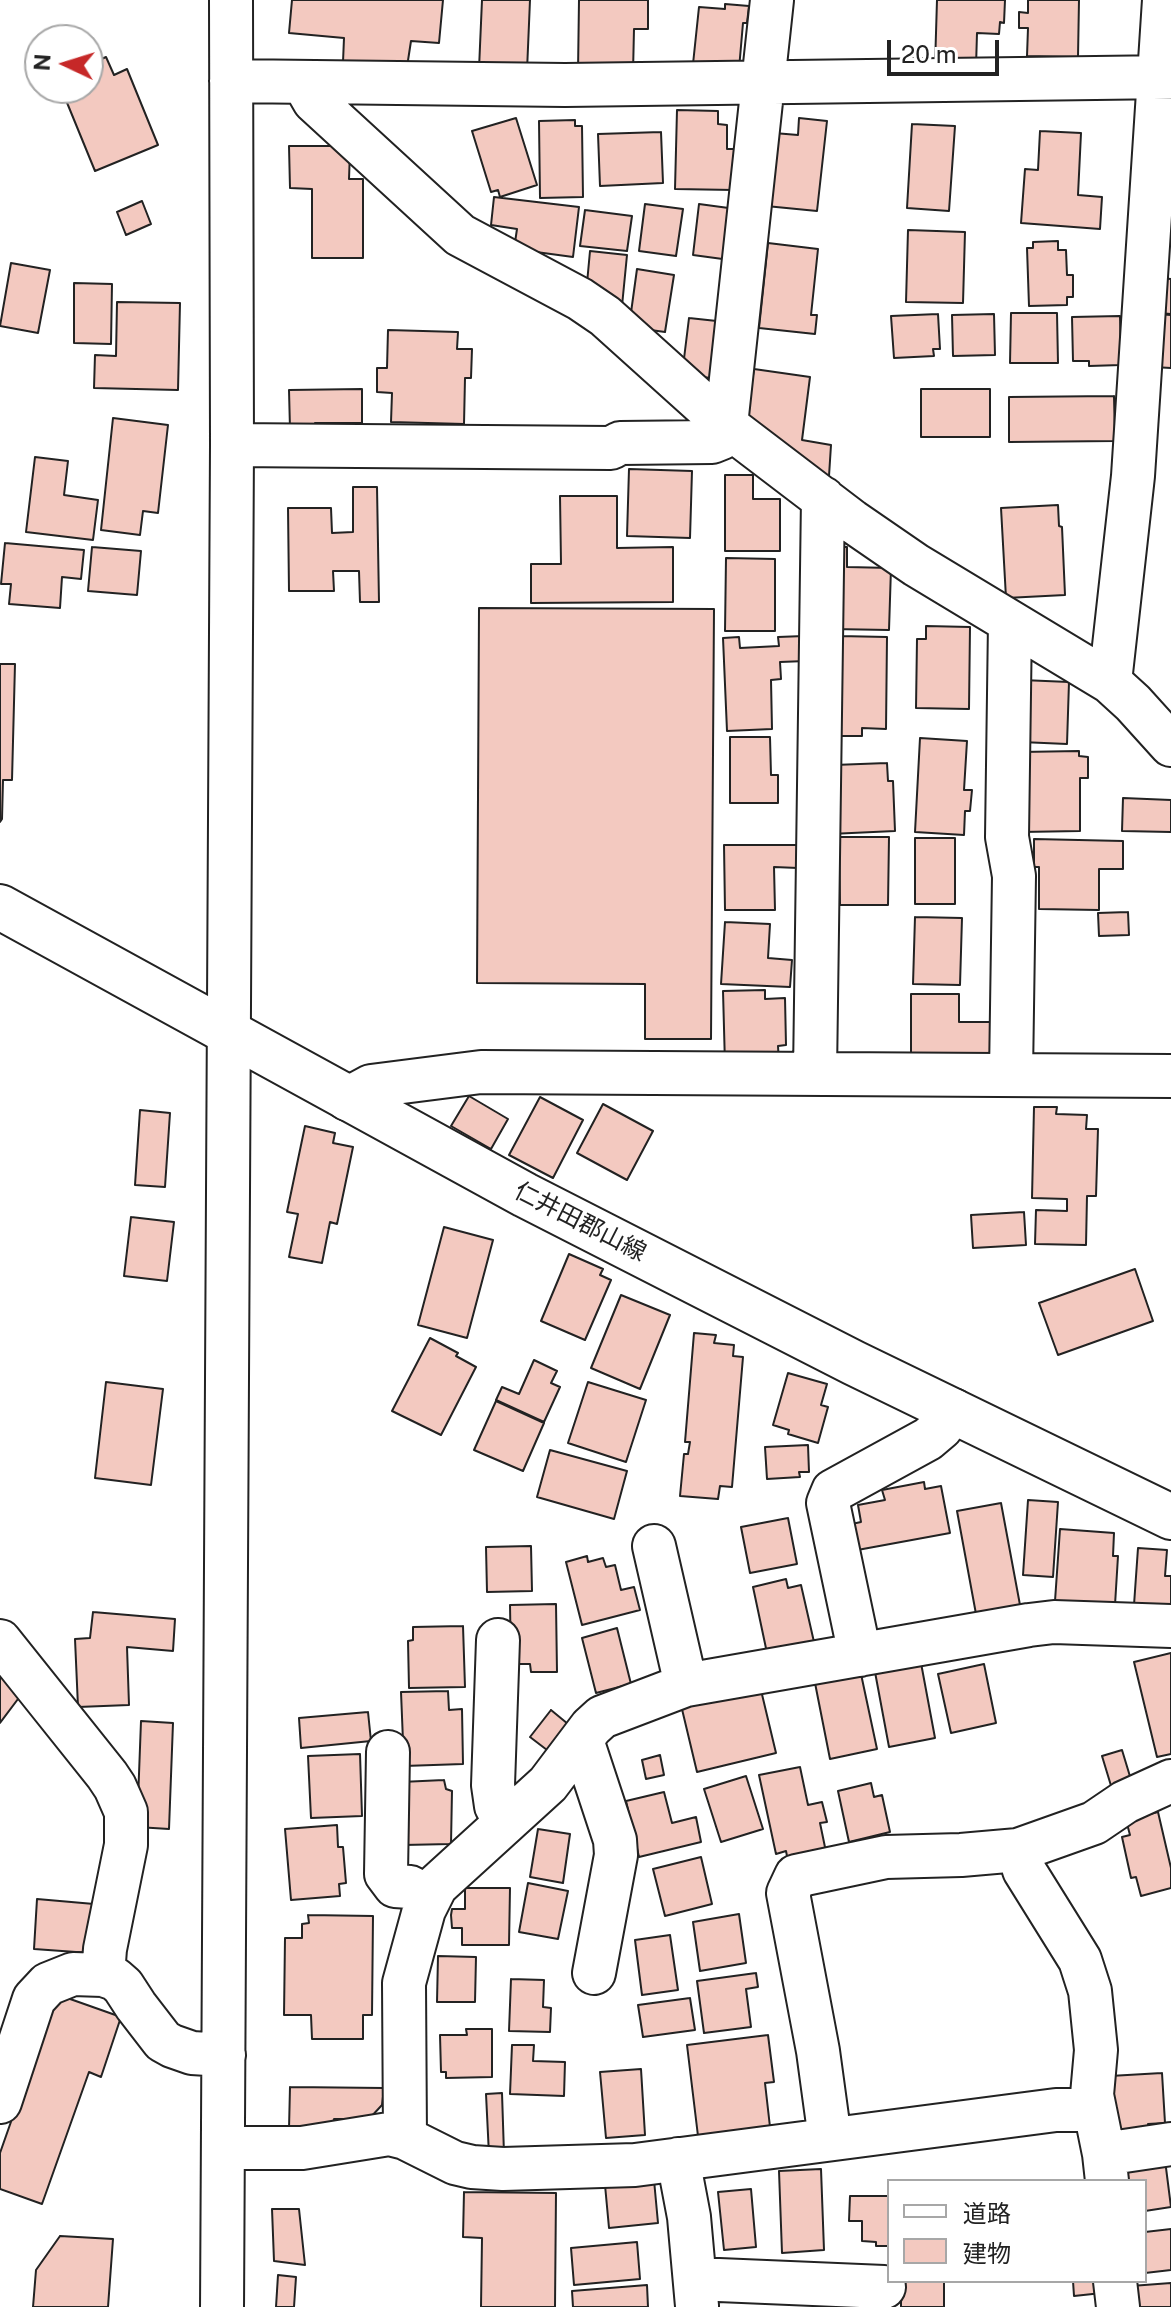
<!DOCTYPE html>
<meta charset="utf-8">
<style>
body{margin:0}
#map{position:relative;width:1171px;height:2307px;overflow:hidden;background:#fff;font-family:"Public Sans","Noto Sans JP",sans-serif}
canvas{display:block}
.legend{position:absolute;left:887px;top:2179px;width:260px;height:104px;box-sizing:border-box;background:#fff;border:2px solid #a7a7a7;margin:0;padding:10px 14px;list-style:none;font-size:24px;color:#222}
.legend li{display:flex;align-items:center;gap:16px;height:40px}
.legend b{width:40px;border:2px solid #a7a7a7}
.north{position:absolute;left:24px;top:24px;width:80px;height:80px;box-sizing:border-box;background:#fff;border:2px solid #a7a7a7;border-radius:50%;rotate:274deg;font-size:22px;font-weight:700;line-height:32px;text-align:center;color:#222}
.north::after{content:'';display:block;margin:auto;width:28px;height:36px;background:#c62828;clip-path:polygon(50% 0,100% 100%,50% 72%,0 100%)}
.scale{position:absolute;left:887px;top:40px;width:112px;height:36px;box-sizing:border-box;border:4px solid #222;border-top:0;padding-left:10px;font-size:24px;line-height:28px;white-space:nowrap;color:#222;-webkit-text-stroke:6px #fff;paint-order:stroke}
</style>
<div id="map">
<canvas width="1171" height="2307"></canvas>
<ul class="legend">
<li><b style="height:10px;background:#fff"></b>道路</li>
<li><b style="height:22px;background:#f3c9c0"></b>建物</li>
</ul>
<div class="north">N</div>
<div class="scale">20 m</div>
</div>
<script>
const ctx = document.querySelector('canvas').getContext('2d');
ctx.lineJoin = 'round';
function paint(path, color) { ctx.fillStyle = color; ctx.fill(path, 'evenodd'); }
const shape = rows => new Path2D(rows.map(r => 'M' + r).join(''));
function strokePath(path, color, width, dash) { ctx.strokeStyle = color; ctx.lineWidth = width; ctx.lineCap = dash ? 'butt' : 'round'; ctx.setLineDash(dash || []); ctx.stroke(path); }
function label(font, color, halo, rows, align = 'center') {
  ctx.font = font + ' "Public Sans","Noto Sans JP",sans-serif'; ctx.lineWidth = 6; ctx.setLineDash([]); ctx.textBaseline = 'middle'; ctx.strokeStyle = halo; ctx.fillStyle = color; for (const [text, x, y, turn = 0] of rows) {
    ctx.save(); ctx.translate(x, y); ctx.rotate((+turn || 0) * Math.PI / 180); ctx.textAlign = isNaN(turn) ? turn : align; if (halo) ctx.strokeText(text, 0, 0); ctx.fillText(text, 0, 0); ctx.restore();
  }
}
const building = shape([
 [292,0,443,0,439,43,411,41,407,67,343,62,344,38,289,33,292,0],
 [482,0,530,0,527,71,479,69,482,0],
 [579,0,648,0,648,29,634,29,633,73,578,72,579,0],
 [937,0,1005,0,1004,23,1000,22,999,34,977,33,976,67,935,66,937,0],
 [1028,0,1079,0,1078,57,1027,56,1028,28,1019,28,1019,12,1028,13,1028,0],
 [725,4,749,6,747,23,743,23,739,69,693,64,699,7,725,9,725,4],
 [106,57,114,75,127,69,158,145,95,171,61,88,88,88,88,65,106,57],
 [677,110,718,111,718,124,727,125,727,149,735,149,734,190,675,189,677,110],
 [516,118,537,185,500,197,498,190,491,192,472,131,516,118],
 [799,118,827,121,817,211,766,206,774,133,798,135,799,118],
 [575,120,575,126,582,126,583,197,540,198,539,121,575,120],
 [912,124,955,126,949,211,907,208,912,124],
 [1040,131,1081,133,1078,195,1102,197,1100,229,1021,223,1025,169,1038,170,1040,131],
 [661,132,663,183,600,186,598,134,661,132],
 [289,146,340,146,350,151,349,179,363,179,363,258,312,258,312,189,290,188,289,146],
 [494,197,579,207,573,257,514,249,517,229,491,225,494,197],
 [142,201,151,224,126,235,117,212,142,201],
 [645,204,683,209,676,256,639,251,645,204],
 [699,204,736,209,730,260,693,255,699,204],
 [585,210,632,216,627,251,580,246,585,210],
 [908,230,965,232,963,303,906,302,908,230],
 [1058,241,1058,250,1066,250,1067,275,1073,275,1073,297,1067,297,1067,305,1029,306,1027,248,1033,248,1033,242,1058,241],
 [768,243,818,249,811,315,817,315,815,334,759,328,768,243],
 [590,251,627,255,622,306,586,294,590,251],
 [11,263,50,270,38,333,0,326,11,263],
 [637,269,674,275,665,332,629,327,637,269],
 [1161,278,1171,279,1171,314,1158,313,1161,278],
 [74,283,112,284,111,344,74,343,74,283],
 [117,302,180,303,178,390,94,388,95,355,116,356,117,302],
 [1011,313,1057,313,1058,363,1010,363,1011,313],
 [938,314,940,349,933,349,934,356,894,358,891,316,938,314],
 [994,314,995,355,953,356,952,315,994,314],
 [1156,314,1171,315,1171,368,1153,367,1156,314],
 [1120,316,1121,365,1089,366,1089,361,1073,361,1072,317,1120,316],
 [689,318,726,322,721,379,682,375,689,318],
 [388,330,458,332,457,349,472,349,471,378,465,378,464,424,391,422,392,393,377,392,377,368,387,368,388,330],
 [754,369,810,377,802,440,831,445,829,476,806,476,744,432,754,369],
 [362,389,362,423,315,423,315,429,290,429,289,390,362,389],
 [921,389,990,389,990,437,921,437,921,389],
 [1114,396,1115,441,1009,442,1009,397,1114,396],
 [113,418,168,425,158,513,143,511,140,535,101,530,113,418],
 [35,457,68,461,64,495,98,500,93,540,26,532,35,457],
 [629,469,692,471,690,538,627,536,629,469],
 [725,475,753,475,753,499,780,499,780,551,725,551,725,475],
 [353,487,377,487,379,602,360,602,359,571,333,571,334,591,289,591,288,508,331,508,332,533,353,532,353,487],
 [560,496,617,496,617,548,673,547,673,602,531,603,531,564,561,564,560,496],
 [1058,505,1059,526,1062,527,1065,595,1006,598,1001,508,1058,505],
 [5,543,84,550,81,579,62,577,60,608,9,604,11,584,1,584,5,543],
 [92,547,141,551,137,595,88,591,92,547],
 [831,547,847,547,847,567,891,568,889,630,832,629,831,547],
 [726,558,775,559,775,631,725,631,726,558],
 [479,608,714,609,711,1039,645,1039,645,984,477,983,479,608],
 [926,626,970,627,969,709,916,708,917,639,926,639,926,626],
 [804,636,806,661,780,662,781,679,771,680,772,729,727,731,723,638,739,637,740,648,779,646,778,637,804,636],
 [839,636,887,637,886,729,862,728,862,736,828,736,839,636],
 [0,664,15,664,12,780,3,780,2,819,0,822,0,664],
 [1022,680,1069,682,1067,744,1021,742,1022,680],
 [730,737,770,737,771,775,778,775,778,803,730,803,730,737],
 [920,738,967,741,964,790,972,790,970,811,965,811,964,835,915,832,920,738],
 [1079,751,1079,756,1088,757,1088,778,1080,778,1080,831,1021,832,1021,752,1079,751],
 [887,763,888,781,893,781,895,831,830,834,834,765,887,763],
 [1123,798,1171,800,1171,832,1122,831,1123,798],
 [839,837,889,837,888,905,840,905,839,837],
 [915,838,955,838,955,904,915,904,915,838],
 [1034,839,1123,841,1123,869,1099,869,1099,910,1039,909,1039,867,1034,867,1034,839],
 [724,845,798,845,798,868,774,867,775,910,725,910,724,845],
 [1128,912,1129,935,1099,936,1098,913,1128,912],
 [915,917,962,918,960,985,913,984,915,917],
 [725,922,770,924,768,958,792,960,790,987,721,984,725,922],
 [765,990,765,999,785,998,786,1045,778,1046,779,1064,725,1065,723,991,765,990],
 [911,994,959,994,959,1022,990,1022,991,1057,911,1057,911,994],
 [469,1096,508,1119,491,1149,451,1126,469,1096],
 [540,1097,583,1120,553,1178,509,1155,540,1097],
 [603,1104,653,1131,627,1180,577,1153,603,1104],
 [1034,1107,1057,1107,1056,1114,1087,1115,1086,1129,1098,1129,1096,1196,1087,1196,1086,1245,1035,1244,1036,1210,1067,1211,1067,1199,1032,1198,1034,1107],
 [140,1110,170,1113,165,1187,135,1185,140,1110],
 [305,1126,335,1133,333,1143,353,1147,337,1224,330,1222,322,1263,289,1257,298,1214,287,1212,305,1126],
 [1024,1212,1026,1245,973,1248,971,1215,1024,1212],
 [131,1217,174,1222,167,1281,124,1276,131,1217],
 [444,1227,493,1240,467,1338,418,1325,444,1227],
 [569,1254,603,1269,600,1275,611,1280,585,1340,541,1321,569,1254],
 [1135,1269,1153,1321,1058,1355,1039,1303,1135,1269],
 [621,1295,670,1315,640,1389,591,1368,621,1295],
 [694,1333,716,1335,714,1343,734,1345,733,1356,743,1357,732,1487,720,1486,718,1499,680,1496,684,1454,688,1454,690,1442,685,1442,694,1333],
 [430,1338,458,1353,456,1356,476,1367,441,1435,392,1411,430,1338],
 [534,1360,557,1371,551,1383,560,1387,544,1422,496,1400,502,1387,519,1394,534,1360],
 [788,1373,827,1384,821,1405,828,1407,818,1443,788,1434,789,1430,773,1425,788,1373],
 [106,1382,163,1389,151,1485,95,1478,106,1382],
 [588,1382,646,1400,626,1462,568,1443,588,1382],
 [496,1401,544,1423,523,1471,474,1450,496,1401],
 [808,1445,809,1472,799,1472,800,1477,767,1479,765,1447,808,1445],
 [550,1450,627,1471,614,1519,537,1497,550,1450],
 [924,1482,925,1489,941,1486,950,1533,852,1551,847,1525,861,1522,858,1505,885,1500,882,1490,924,1482],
 [1028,1500,1058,1502,1053,1577,1023,1575,1028,1500],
 [1001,1503,1020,1605,976,1614,957,1511,1001,1503],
 [788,1518,797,1564,750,1573,741,1527,788,1518],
 [1060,1529,1114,1533,1113,1556,1118,1556,1115,1605,1055,1601,1060,1529],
 [531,1546,532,1591,487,1592,486,1547,531,1546],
 [1138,1548,1167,1550,1165,1576,1171,1576,1171,1607,1134,1605,1138,1548],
 [587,1556,588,1562,603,1558,606,1567,615,1565,621,1590,634,1587,640,1610,582,1625,566,1562,587,1556],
 [786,1579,788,1588,801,1585,814,1642,767,1653,753,1587,786,1579],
 [556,1604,557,1672,531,1672,530,1664,511,1664,510,1605,556,1604],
 [93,1612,175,1619,173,1651,127,1647,129,1705,78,1707,75,1639,90,1638,93,1612],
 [463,1626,465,1687,409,1688,408,1641,413,1640,413,1627,463,1626],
 [617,1628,631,1684,596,1693,582,1638,617,1628],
 [1171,1653,1171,1754,1157,1757,1134,1662,1171,1653],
 [921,1663,935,1738,889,1747,875,1672,921,1663],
 [984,1664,996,1723,951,1733,938,1674,984,1664],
 [0,1672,24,1691,0,1723,0,1672],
 [861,1674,877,1749,830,1759,815,1683,861,1674],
 [760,1686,776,1753,697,1772,681,1705,760,1686],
 [448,1691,449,1710,462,1709,463,1764,404,1766,401,1692,448,1691],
 [551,1710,568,1724,547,1750,530,1737,551,1710],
 [368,1712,371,1741,301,1748,299,1718,368,1712],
 [141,1721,173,1723,169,1829,137,1827,141,1721],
 [1122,1750,1132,1783,1112,1789,1102,1756,1122,1750],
 [360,1754,362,1816,311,1818,308,1756,360,1754],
 [660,1755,664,1775,646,1779,642,1760,660,1755],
 [800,1767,808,1805,822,1802,827,1822,820,1823,826,1852,788,1861,786,1851,776,1854,759,1775,800,1767],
 [746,1776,763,1829,721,1842,704,1789,746,1776],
 [444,1780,446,1789,452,1791,451,1844,403,1845,401,1782,444,1780],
 [871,1783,874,1797,882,1795,890,1832,849,1842,838,1791,871,1783],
 [664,1792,672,1823,696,1817,701,1842,639,1857,626,1801,664,1792],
 [1158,1812,1171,1868,1171,1888,1141,1896,1136,1877,1131,1878,1122,1837,1130,1835,1126,1820,1158,1812],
 [337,1825,338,1847,343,1847,346,1883,339,1884,340,1896,291,1900,285,1829,337,1825],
 [538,1829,570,1834,563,1883,530,1877,538,1829],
 [701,1857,712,1904,665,1916,653,1869,701,1857],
 [528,1883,568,1891,558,1939,519,1932,528,1883],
 [465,1888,510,1888,509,1945,462,1945,462,1928,452,1928,451,1915,452,1909,465,1909,465,1888],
 [37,1899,94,1904,90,1953,34,1949,37,1899],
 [739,1914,746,1963,700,1971,693,1922,739,1914],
 [308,1915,373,1916,372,2015,363,2015,363,2039,312,2039,311,2015,284,2015,285,1938,302,1938,302,1924,309,1923,308,1915],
 [670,1935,678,1990,642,1995,635,1940,670,1935],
 [438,1956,476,1957,475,2002,437,2002,438,1956],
 [756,1973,758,1987,746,1989,751,2027,704,2033,697,1981,756,1973],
 [511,1979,544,1980,543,2007,551,2008,550,2032,509,2031,511,1979],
 [56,1994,121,2017,101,2077,89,2072,42,2204,0,2189,0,2153,56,1994],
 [690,1998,695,2030,643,2037,638,2005,690,1998],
 [466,2029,492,2029,492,2077,446,2078,446,2072,441,2072,440,2035,467,2035,466,2029],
 [768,2035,774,2082,765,2083,770,2127,698,2136,687,2045,768,2035],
 [512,2045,534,2045,533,2061,565,2062,564,2096,510,2094,512,2045],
 [641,2069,645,2135,606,2138,600,2072,641,2069],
 [1162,2073,1165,2123,1148,2124,1148,2131,1113,2132,1110,2076,1162,2073],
 [290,2087,384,2088,382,2105,369,2119,334,2119,331,2128,289,2129,290,2087],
 [502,2093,504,2154,489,2155,486,2094,502,2093],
 [1165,2160,1171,2207,1145,2211,1145,2181,1126,2181,1124,2166,1165,2160],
 [821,2169,824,2250,782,2253,779,2171,821,2169],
 [654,2180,658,2223,609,2228,605,2185,654,2180],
 [751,2189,756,2247,724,2250,718,2192,751,2189],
 [464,2192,556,2193,555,2307,481,2307,482,2238,463,2237,464,2192],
 [850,2196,889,2196,889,2246,876,2246,876,2242,862,2241,862,2221,849,2221,850,2196],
 [272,2209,299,2209,305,2265,274,2261,272,2209],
 [1171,2229,1171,2270,1145,2273,1145,2232,1171,2229],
 [60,2236,113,2239,108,2307,33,2307,36,2270,60,2236],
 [637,2242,640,2279,574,2285,571,2248,637,2242],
 [278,2275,296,2277,294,2307,276,2307,278,2275],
 [901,2281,944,2281,944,2307,901,2307,901,2281],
 [1073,2281,1101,2281,1102,2293,1074,2296,1073,2281],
 [1171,2283,1171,2307,1133,2307,1131,2286,1171,2283],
 [647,2285,648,2307,573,2307,572,2291,647,2285]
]);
const minor = shape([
 [231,81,565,85,1171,77],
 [303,82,314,101,460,235,580,299,605,316,726,425,852,521,916,565,1110,682,1133,703,1171,745],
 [232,445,611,448,620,443,712,442,722,438,726,425,772,0],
 [1010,622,1007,837,1014,876,1011,1074],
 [1110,682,1133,476,1164,0],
 [815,1073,823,498],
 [347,1099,371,1086,481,1072,1171,1076],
 [654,1546,686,1685],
 [498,1640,493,1785,496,1806,505,1823],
 [0,1641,107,1775,115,1787,126,1812,126,1845,105,1949,103,1975],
 [860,1655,828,1503,833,1491,928,1439,941,1428,953,1410],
 [582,1740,615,1840,616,1855,594,1973],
 [388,1752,386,1874,395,1886,410,1887,429,1899],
 [1018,1850,1024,1870,1080,1960,1090,1991,1096,2050,1092,2095,1104,2154,1107,2181],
 [0,2102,34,1999,48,1984,73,1974,103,1975,115,1979,123,1986,136,2006,163,2041,172,2046,192,2053,224,2055],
 [405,2138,404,1983,424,1910,436,1886,548,1784,591,1727,602,1717,686,1685,1029,1625,1054,1622,1171,1626],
 [830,2139,818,2051,788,1893,796,1876,886,1857,961,1855,1018,1850,1094,1823,1125,1802,1171,1781],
 [223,2148,302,2148,389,2134,405,2138,455,2163,472,2167,503,2169,635,2165,1056,2110,1095,2110],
 [1104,2154,1171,2144],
 [678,2159,689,2217,697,2306],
 [695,2279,884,2287],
 [1115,2281,1118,2307],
 [222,2307,232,445,231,0]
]);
const major = shape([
 [0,907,525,1195,854,1363,1171,1517]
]);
const streetNames = [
 ["仁井田郡山線",580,1222,27]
];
paint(building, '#f3c9c0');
strokePath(building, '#222', 2);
strokePath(minor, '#222', 46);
strokePath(major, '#222', 48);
strokePath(minor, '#fff', 42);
strokePath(major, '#fff', 44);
label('24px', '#222', '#fff', streetNames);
</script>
